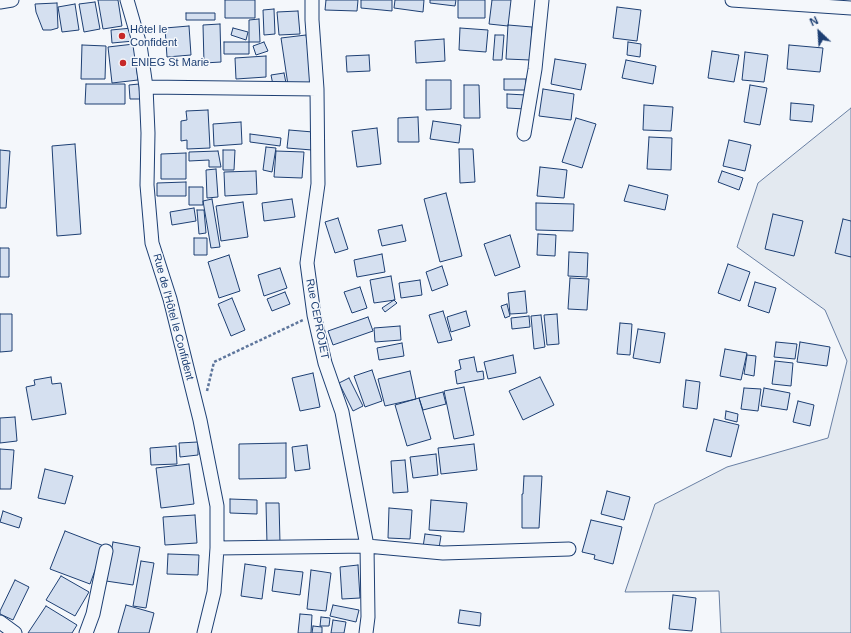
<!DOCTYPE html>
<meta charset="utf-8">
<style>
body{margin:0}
#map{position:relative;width:851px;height:633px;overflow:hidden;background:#f4f7fb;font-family:Arial,sans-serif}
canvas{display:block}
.north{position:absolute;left:799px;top:12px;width:40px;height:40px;-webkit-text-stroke:3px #f4f7fb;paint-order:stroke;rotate:335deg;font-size:11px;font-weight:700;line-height:16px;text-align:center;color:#1d3f73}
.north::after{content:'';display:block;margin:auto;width:14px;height:18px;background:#1d3f73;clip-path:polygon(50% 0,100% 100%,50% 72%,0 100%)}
</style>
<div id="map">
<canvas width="851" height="633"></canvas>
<div class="north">N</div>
</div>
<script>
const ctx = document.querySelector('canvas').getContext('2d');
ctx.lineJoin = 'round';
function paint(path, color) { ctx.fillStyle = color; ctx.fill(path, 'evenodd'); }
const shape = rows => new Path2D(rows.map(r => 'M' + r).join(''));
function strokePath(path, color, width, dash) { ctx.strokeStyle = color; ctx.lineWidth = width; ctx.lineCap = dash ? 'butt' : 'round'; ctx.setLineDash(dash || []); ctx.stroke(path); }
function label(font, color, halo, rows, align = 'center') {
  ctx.font = font + ' Arial,sans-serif'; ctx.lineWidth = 3; ctx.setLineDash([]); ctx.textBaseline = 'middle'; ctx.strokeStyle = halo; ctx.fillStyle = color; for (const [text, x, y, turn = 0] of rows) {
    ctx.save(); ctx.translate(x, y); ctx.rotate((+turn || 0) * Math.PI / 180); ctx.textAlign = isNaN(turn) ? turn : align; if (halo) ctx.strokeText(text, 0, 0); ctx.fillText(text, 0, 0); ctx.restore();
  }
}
const green = shape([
 [851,108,851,633,721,633,719,591,625,592,655,504,727,467,828,438,847,361,825,310,737,247,758,183,851,108]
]);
const building = shape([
 [98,0,118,0,122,26,103,29,98,0],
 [225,0,255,0,255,18,225,18,225,0],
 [326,0,358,0,357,11,325,10,326,0],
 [361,0,392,0,392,11,361,8,361,0],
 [395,0,424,0,423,12,394,8,395,0],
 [430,0,456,0,455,6,430,3,430,0],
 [458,0,485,0,485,18,458,18,458,0],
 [492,0,511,0,508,26,489,24,492,0],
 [95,2,100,29,84,32,79,4,95,2],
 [57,3,58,28,51,30,43,30,36,12,35,4,57,3],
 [75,4,79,30,62,32,58,7,75,4],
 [617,7,641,10,637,41,613,38,617,7],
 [274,9,275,34,264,35,263,10,274,9],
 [298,11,300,34,279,35,277,12,298,11],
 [186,13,215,13,215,20,186,20,186,13],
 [259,19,260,42,249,42,249,20,259,19],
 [220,24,221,62,204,63,203,25,220,24],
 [508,25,532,27,530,60,506,59,508,25],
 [189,26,191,55,167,57,165,28,189,26],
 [132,28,134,41,112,43,111,30,132,28],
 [233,28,248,32,246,40,231,35,233,28],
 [460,28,488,30,486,52,459,50,460,28],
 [306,35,313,82,288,85,281,38,306,35],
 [495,35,504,35,502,60,493,60,495,35],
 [444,39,445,61,416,63,415,41,444,39],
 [224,42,249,42,249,54,224,54,224,42],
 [264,42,268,51,256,55,253,46,264,42],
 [628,42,641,44,640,57,627,55,628,42],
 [134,44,138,80,112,83,108,47,134,44],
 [82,45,106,46,105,79,81,79,82,45],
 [789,45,823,48,820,72,787,69,789,45],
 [712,51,739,55,734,82,708,78,712,51],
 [745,52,768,55,764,82,742,80,745,52],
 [369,55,370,71,347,72,346,56,369,55],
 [266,56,266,77,236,79,235,58,266,56],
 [555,59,586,64,581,90,551,84,555,59],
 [626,60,656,66,653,84,622,78,626,60],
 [284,73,286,83,273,85,271,75,284,73],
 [504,79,526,79,525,90,504,90,504,79],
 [426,80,451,80,451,109,426,110,426,80],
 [86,84,125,84,125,104,85,104,86,84],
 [139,84,140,99,130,99,129,85,139,84],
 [464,85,479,85,480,118,464,118,464,85],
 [750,85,767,88,760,125,744,122,750,85],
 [543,89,574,94,571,120,539,116,543,89],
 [507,94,526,95,525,109,507,108,507,94],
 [791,103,814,105,812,122,790,120,791,103],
 [644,105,673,107,671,131,643,130,644,105],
 [208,110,210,148,187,149,187,140,181,141,181,121,187,120,186,111,208,110],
 [418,117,419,142,398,142,398,118,418,117],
 [576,118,596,124,582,168,562,162,576,118],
 [433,121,461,125,459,143,430,139,433,121],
 [241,122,242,144,214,146,213,124,241,122],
 [377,128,381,164,357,167,352,131,377,128],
 [289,130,313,132,312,150,287,148,289,130],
 [250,134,281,138,280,146,250,142,250,134],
 [649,137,672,138,671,170,647,169,649,137],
 [729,140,751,145,745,171,723,166,729,140],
 [75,144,81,234,57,236,52,146,75,144],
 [266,147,276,148,272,172,263,170,266,147],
 [459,149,473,149,475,182,460,183,459,149],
 [0,150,10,151,6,208,0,208,0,150],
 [223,150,235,150,234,170,223,170,223,150],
 [218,151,221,167,209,167,209,160,189,161,189,152,218,151],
 [276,151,304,152,302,178,274,177,276,151],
 [186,153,186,179,161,179,161,154,186,153],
 [540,167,567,170,564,198,537,196,540,167],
 [216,169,218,197,207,198,206,170,216,169],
 [256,171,257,194,225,196,224,172,256,171],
 [722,171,743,178,739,190,718,182,722,171],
 [186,182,186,196,157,196,157,183,186,182],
 [629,185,668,195,665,210,624,201,629,185],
 [189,187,203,187,203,205,189,205,189,187],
 [446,193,462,256,440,262,424,199,446,193],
 [212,199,220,247,211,248,203,201,212,199],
 [292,199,295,217,264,221,262,203,292,199],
 [243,202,248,237,221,241,216,206,243,202],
 [536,203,574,204,573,231,536,230,536,203],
 [194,208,196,221,172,225,170,212,194,208],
 [197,210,204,210,206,233,199,234,197,210],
 [773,214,803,221,794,256,765,249,773,214],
 [338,218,348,249,335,253,325,222,338,218],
 [843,219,851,221,851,257,835,253,843,219],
 [402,225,406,241,382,246,378,230,402,225],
 [538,234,556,235,555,256,537,255,538,234],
 [510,235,520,267,495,276,484,244,510,235],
 [194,238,207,238,207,255,194,255,194,238],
 [0,248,9,248,9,277,0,277,0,248],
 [569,252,588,253,587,277,568,276,569,252],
 [382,254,385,272,357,277,354,260,382,254],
 [229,255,240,291,219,298,208,262,229,255],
 [728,264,750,272,740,301,718,293,728,264],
 [442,266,448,285,432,291,426,272,442,266],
 [280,268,287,288,264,296,258,275,280,268],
 [391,276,395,300,374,303,370,280,391,276],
 [570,278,589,279,587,310,568,309,570,278],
 [420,280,422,295,401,298,399,283,420,280],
 [755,282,776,288,769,313,748,306,755,282],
 [360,287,367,308,352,313,344,292,360,287],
 [525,291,527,313,510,314,508,293,525,291],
 [285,292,290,304,272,311,267,299,285,292],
 [232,298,245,330,231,336,218,304,232,298],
 [394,300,397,303,385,312,382,308,394,300],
 [507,304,510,316,505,318,501,306,507,304],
 [443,311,452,340,438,343,429,315,443,311],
 [466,311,470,326,451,332,447,317,466,311],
 [0,314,12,314,12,351,0,352,0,314],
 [557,314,559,344,547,345,544,315,557,314],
 [541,315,545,347,534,349,531,316,541,315],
 [529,316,530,327,512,329,511,318,529,316],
 [368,317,373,331,333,345,328,331,368,317],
 [620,323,632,324,630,355,617,354,620,323],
 [400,326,401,340,375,342,374,328,400,326],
 [638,329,665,333,660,363,633,358,638,329],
 [776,342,797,344,795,359,774,357,776,342],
 [800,342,830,347,827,366,797,362,800,342],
 [402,343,404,356,379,360,377,348,402,343],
 [725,349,747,353,741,380,720,376,725,349],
 [513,355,516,373,488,379,484,362,513,355],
 [747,355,756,356,754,376,744,374,747,355],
 [474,357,477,372,483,371,484,379,457,384,455,371,461,369,459,360,474,357],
 [775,361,793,363,791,386,772,384,775,361],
 [372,370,382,401,365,407,354,376,372,370],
 [410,371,416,399,385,406,378,379,410,371],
 [313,373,320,407,300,411,292,378,313,373],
 [51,377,52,384,61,383,66,414,32,420,26,387,35,385,34,380,51,377],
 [540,377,554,405,523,420,509,391,540,377],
 [349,378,363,406,353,411,339,383,349,378],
 [686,380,700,382,697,409,683,407,686,380],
 [464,387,474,435,454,439,444,391,464,387],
 [744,388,761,389,758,411,741,409,744,388],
 [764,388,790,393,787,410,761,406,764,388],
 [443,392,446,404,423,410,419,398,443,392],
 [419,398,431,439,407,446,395,405,419,398],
 [798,401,814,405,810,426,793,422,798,401],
 [726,411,738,414,737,422,725,419,726,411],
 [15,417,17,441,0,443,0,418,15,417],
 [714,419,739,425,731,457,706,451,714,419],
 [198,442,198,455,180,457,179,443,198,442],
 [286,443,286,478,239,479,239,444,286,443],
 [474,444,477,470,441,474,438,448,474,444],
 [307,445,310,469,295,471,292,447,307,445],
 [176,446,177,464,151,465,150,448,176,446],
 [0,449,14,450,11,489,0,489,0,449],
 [436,454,438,475,413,478,410,457,436,454],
 [405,460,408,492,393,493,391,461,405,460],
 [189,464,194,504,161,508,156,468,189,464],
 [45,469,73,476,65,504,38,498,45,469],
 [524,476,542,476,539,528,522,528,522,494,523,494,524,476],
 [607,491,630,497,624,520,601,514,607,491],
 [230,499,257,500,257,514,230,513,230,499],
 [431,500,467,503,464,532,429,530,431,500],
 [266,503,279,503,280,543,267,544,266,503],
 [389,508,412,510,410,539,388,538,389,508],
 [3,511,22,518,19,528,0,522,3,511],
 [195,515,197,543,165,545,163,517,195,515],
 [591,520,622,527,613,564,594,559,595,555,582,552,591,520],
 [65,531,104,546,90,584,50,569,65,531],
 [425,534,441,536,439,548,423,547,425,534],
 [113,542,140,547,133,585,106,581,113,542],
 [168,554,199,555,198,575,167,574,168,554],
 [141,561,154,563,146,608,133,606,141,561],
 [245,564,266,567,262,599,241,596,245,564],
 [358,565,360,598,342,599,340,567,358,565],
 [275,569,303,572,300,595,272,591,275,569],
 [311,570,331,573,326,611,307,609,311,570],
 [61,576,89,592,75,616,46,600,61,576],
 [15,580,29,587,13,620,0,614,0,611,15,580],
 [673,595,696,598,692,631,669,629,673,595],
 [126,605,154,613,149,633,118,633,126,605],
 [333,605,359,610,356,622,330,616,333,605],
 [46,606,77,625,72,633,28,633,46,606],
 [460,610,481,613,480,626,458,623,460,610],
 [300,614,312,615,311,633,298,633,300,614],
 [321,617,330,618,329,626,320,626,321,617],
 [333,620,346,622,344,633,331,633,333,620],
 [313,626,322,627,322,633,312,633,313,626]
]);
const path = shape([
 [207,391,214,362,303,320]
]);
const street = shape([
 [127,0,140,45,146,87,148,133,147,185,152,243,170,299,200,420,217,506,217,548,214,592,204,633],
 [312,0,312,20,317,89,318,184,307,263,314,315,325,363,342,412,367,546,368,617,366,633],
 [732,0,851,8],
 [0,2,12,0],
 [146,87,317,89],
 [524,134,535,69,542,0],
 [217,548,367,546,443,553,569,549],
 [0,622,15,633],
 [86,633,93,614,106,551]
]);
const markers = [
 [122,36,4,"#c62828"],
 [123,63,4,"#c62828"]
];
const poiNames = [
 ["Hôtel le",130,30],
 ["Confident",130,43],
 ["ENIEG St Marie",131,63]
];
const streetNames = [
 ["Rue de l'Hôtel le Confident",173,317,75],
 ["Rue CEPROJET",317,319,79]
];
paint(green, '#e3e9f0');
strokePath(green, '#687fa3', 1);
paint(building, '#d5e0f0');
strokePath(building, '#1d3f73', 1);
strokePath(street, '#1d3f73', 15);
strokePath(path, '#5e769c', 2.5, [3, 2]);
strokePath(street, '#f4f7fb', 13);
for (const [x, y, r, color] of markers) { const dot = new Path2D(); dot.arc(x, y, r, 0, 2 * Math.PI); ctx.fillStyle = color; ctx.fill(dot); strokePath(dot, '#f4f7fb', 1.5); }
label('11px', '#1d3f73', '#f4f7fb', poiNames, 'left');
label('11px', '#1d3f73', '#f4f7fb', streetNames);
</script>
